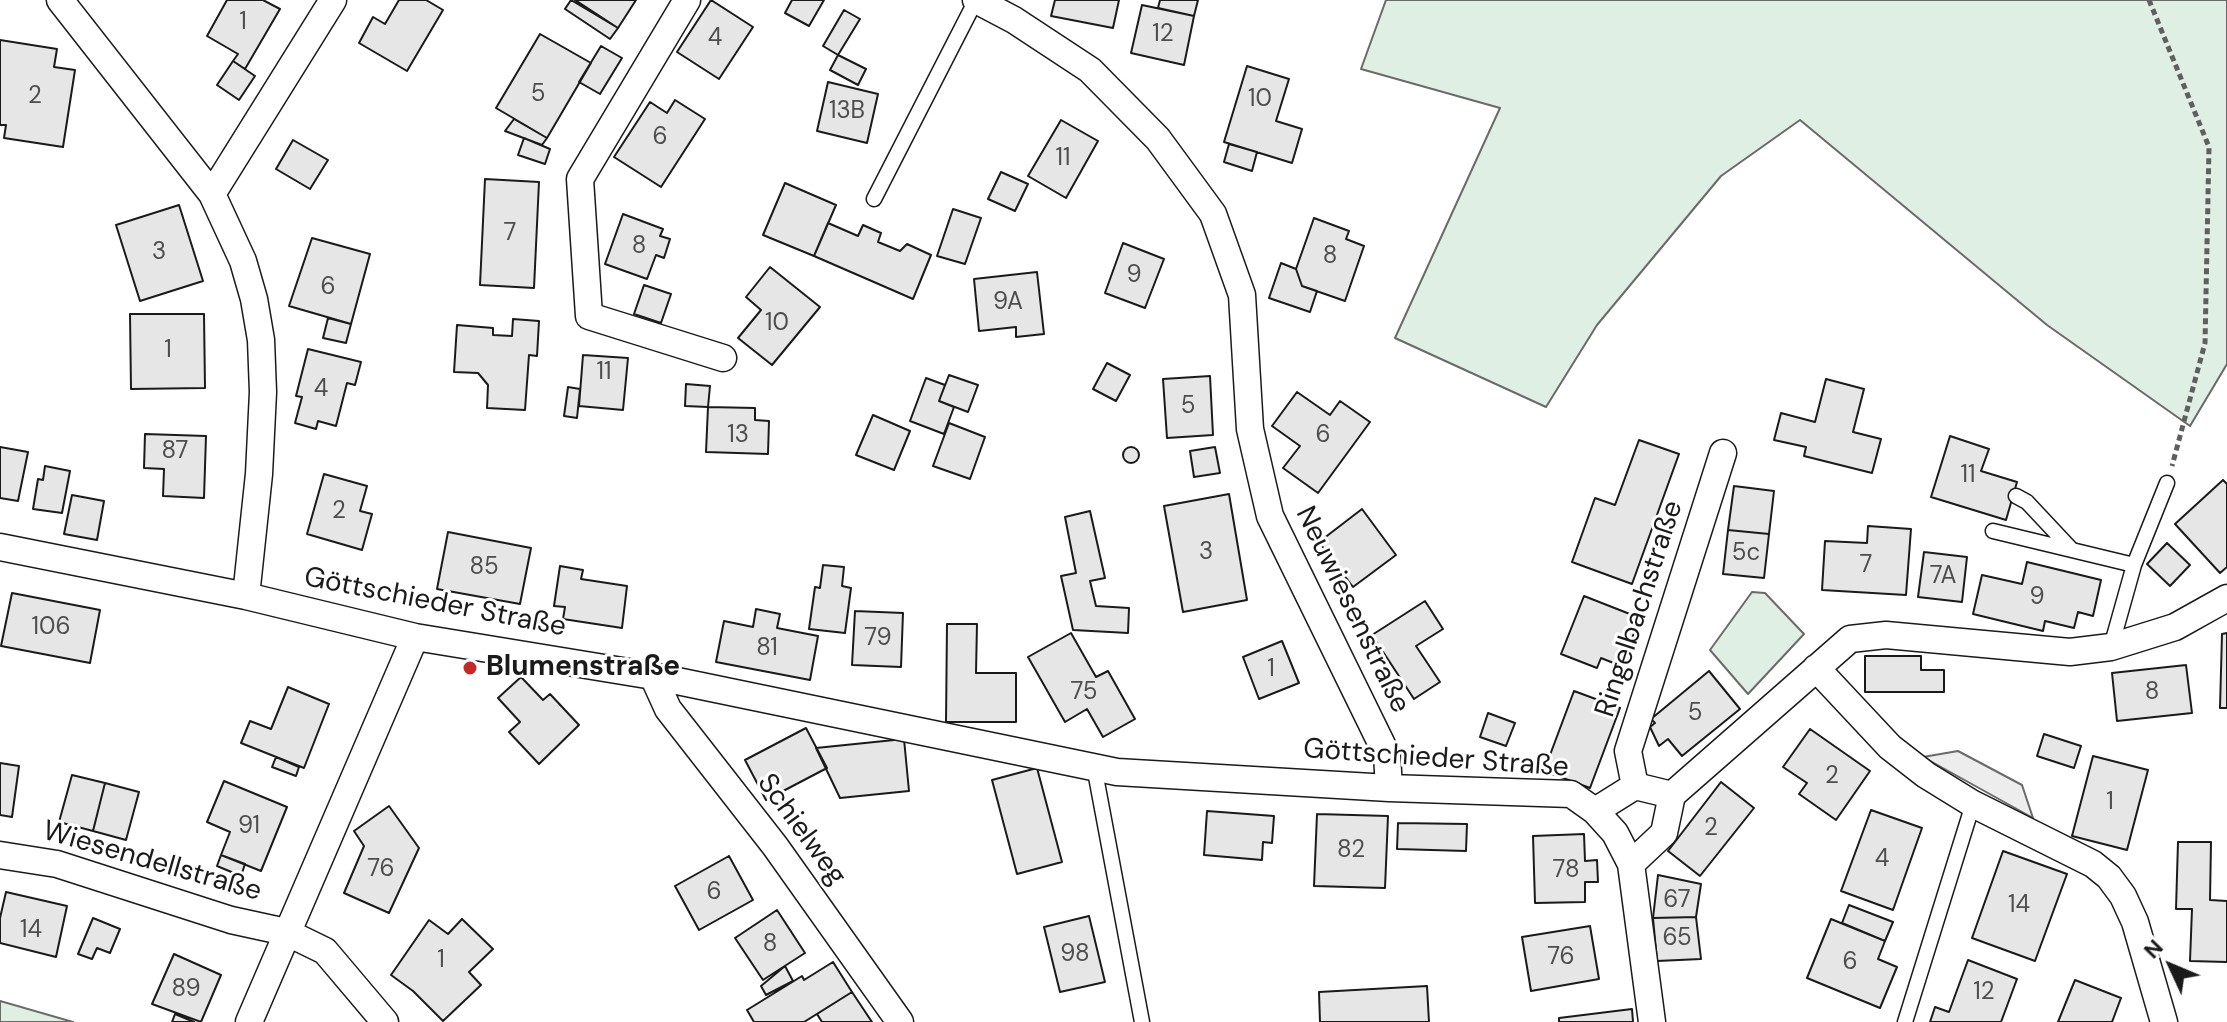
<!DOCTYPE html>
<meta charset="utf-8">
<style>
body{margin:0}
#map{position:relative;width:2227px;height:1022px;overflow:hidden;background:#fff;font-family:"DM Sans",sans-serif}
canvas{display:block}
.north{position:absolute;left:2131px;top:926px;width:80px;height:80px;-webkit-text-stroke:6px #fff;paint-order:stroke;rotate:314deg;font-size:22px;font-weight:700;line-height:32px;text-align:center;color:#1a1a1a}
.north::after{content:'';display:block;margin:auto;width:28px;height:36px;background:#1a1a1a;clip-path:polygon(50% 0,100% 100%,50% 72%,0 100%)}
</style>
<div id="map">
<canvas width="2227" height="1022"></canvas>
<div class="north">N</div>
</div>
<script>
const ctx = document.querySelector('canvas').getContext('2d');
ctx.lineJoin = 'round';
function paint(path, color) { ctx.fillStyle = color; ctx.fill(path, 'evenodd'); }
const shape = rows => new Path2D(rows.map(r => 'M' + r).join(''));
function strokePath(path, color, width, dash) { ctx.strokeStyle = color; ctx.lineWidth = width; ctx.lineCap = dash ? 'butt' : 'round'; ctx.setLineDash(dash || []); ctx.stroke(path); }
function label(font, color, halo, rows, align = 'center') {
  ctx.font = font + ' "DM Sans",sans-serif'; ctx.lineWidth = 6; ctx.setLineDash([]); ctx.textBaseline = 'middle'; ctx.strokeStyle = halo; ctx.fillStyle = color; for (const [text, x, y, turn = 0] of rows) {
    ctx.save(); ctx.translate(x, y); ctx.rotate((+turn || 0) * Math.PI / 180); ctx.textAlign = isNaN(turn) ? turn : align; if (halo) ctx.strokeText(text, 0, 0); ctx.fillText(text, 0, 0); ctx.restore();
  }
}
const green = shape([
 [1386,0,2227,0,2227,364,2190,426,2047,325,1800,120,1721,176,1597,325,1546,407,1395,338,1500,108,1361,69,1386,0],
 [1752,592,1765,593,1804,634,1748,694,1710,650,1752,592],
 [0,1001,73,1022,0,1022,0,1001]
]);
const parking = shape([
 [1958,751,2022,785,2033,818,1923,757,1958,751]
]);
const building = shape([
 [227,0,263,0,280,9,245,69,233,61,238,54,207,36,227,0],
 [399,0,426,0,443,10,407,71,359,43,373,17,385,24,399,0],
 [571,0,618,28,610,39,565,9,571,0],
 [575,0,636,0,618,28,575,0],
 [711,0,753,27,719,79,677,52,711,0],
 [792,0,824,0,809,26,785,13,792,0],
 [1055,0,1119,0,1113,28,1051,16,1055,0],
 [1160,0,1198,0,1194,16,1158,8,1160,0],
 [1142,5,1194,16,1184,65,1131,53,1142,5],
 [844,10,860,19,838,55,823,46,844,10],
 [540,34,591,63,547,138,496,108,540,34],
 [0,40,57,49,54,67,75,70,63,147,4,138,6,125,0,125,0,40],
 [601,46,622,58,600,94,579,82,601,46],
 [838,55,866,69,858,85,830,70,838,55],
 [233,61,255,76,239,100,217,85,233,61],
 [1247,66,1289,79,1276,121,1302,129,1292,163,1224,142,1247,66],
 [828,82,878,94,867,143,817,131,828,82],
 [675,100,705,119,661,187,614,157,650,102,667,113,675,100],
 [514,119,547,138,542,145,505,131,514,119],
 [1061,120,1098,141,1066,198,1028,176,1061,120],
 [524,138,550,149,545,164,518,155,524,138],
 [293,140,328,160,310,189,276,169,293,140],
 [1229,144,1257,152,1252,171,1224,162,1229,144],
 [1001,172,1028,184,1015,211,988,199,1001,172],
 [485,179,539,182,534,288,480,285,485,179],
 [785,183,836,205,814,256,763,235,785,183],
 [179,205,203,281,140,301,116,225,179,205],
 [953,209,981,218,965,264,937,256,953,209],
 [623,214,663,229,660,236,670,239,664,258,656,255,647,279,605,264,623,214],
 [1314,218,1349,231,1346,239,1364,246,1345,301,1302,286,1296,269,1314,218],
 [828,223,858,236,863,225,881,233,878,242,900,251,907,244,931,255,913,299,814,256,828,223],
 [312,238,370,254,351,324,289,306,312,238],
 [1123,243,1164,259,1145,308,1105,293,1123,243],
 [1281,263,1296,269,1302,286,1317,291,1310,312,1269,298,1281,263],
 [770,267,820,307,772,365,738,338,761,310,746,297,770,267],
 [1037,272,1044,334,1016,337,1016,327,979,331,974,279,1037,272],
 [644,285,671,294,661,323,634,314,644,285],
 [130,314,204,314,205,388,131,389,130,314],
 [328,318,351,324,346,343,323,338,328,318],
 [513,319,539,321,537,356,529,355,525,410,487,408,488,385,478,373,454,372,457,325,493,328,493,335,512,336,513,319],
 [308,349,361,362,355,385,347,383,336,426,318,421,316,429,295,423,302,397,296,396,308,349],
 [583,355,628,358,623,410,579,406,583,355],
 [1107,363,1130,375,1116,401,1093,389,1107,363],
 [949,375,978,385,968,412,939,401,949,375],
 [1210,376,1213,435,1167,438,1163,379,1210,376],
 [926,378,945,385,939,401,954,407,944,434,910,421,926,378],
 [1826,379,1864,389,1853,432,1881,439,1872,473,1804,456,1806,447,1774,440,1781,413,1815,422,1826,379],
 [686,384,710,386,708,407,685,406,686,384],
 [568,387,580,389,577,418,564,416,568,387],
 [1297,392,1330,415,1340,401,1370,422,1318,493,1283,468,1300,446,1272,426,1297,392],
 [708,407,755,408,755,420,769,421,768,454,706,452,708,407],
 [873,415,910,431,894,470,856,455,873,415],
 [949,423,985,437,970,479,933,466,949,423],
 [145,434,206,436,204,498,163,496,164,469,144,468,145,434],
 [1950,436,1989,449,1981,471,2017,482,2006,520,1931,497,1950,436],
 [1639,440,1679,454,1632,584,1572,562,1595,498,1615,505,1639,440],
 '1123 455a8 8 0 1 1 16 0a8 8 0 1 1-16 0Z',
 [0,447,28,452,18,501,0,498,0,447],
 [1215,447,1220,473,1194,477,1190,451,1215,447],
 [45,466,70,471,62,513,33,509,38,479,43,480,45,466],
 [324,474,367,486,360,511,372,514,362,550,307,534,324,474],
 [2223,480,2227,484,2227,567,2220,573,2175,524,2223,480],
 [1734,486,1774,491,1769,534,1728,530,1734,486],
 [1229,494,1247,600,1183,612,1164,506,1229,494],
 [72,495,104,501,97,540,64,534,72,495],
 [1362,509,1396,555,1353,587,1319,542,1362,509],
 [1090,511,1105,578,1090,581,1096,606,1129,608,1128,633,1073,630,1061,576,1076,573,1065,517,1090,511],
 [1868,526,1911,529,1906,595,1822,590,1825,541,1867,543,1868,526],
 [1728,530,1769,534,1764,578,1723,574,1728,530],
 [448,532,531,548,520,604,437,589,448,532],
 [2167,543,2190,565,2170,586,2147,564,2167,543],
 [1924,552,1967,557,1962,602,1918,597,1924,552],
 [2027,562,2101,580,2093,616,2078,612,2074,628,2045,621,2043,631,1973,614,1982,575,2022,584,2027,562],
 [823,565,844,567,842,586,851,588,845,633,809,629,815,587,820,588,823,565],
 [560,566,583,570,581,579,627,586,622,628,563,619,565,607,554,606,560,566],
 [12,593,100,610,90,663,1,646,12,593],
 [1584,596,1640,618,1621,666,1601,658,1597,668,1561,654,1584,596],
 [1425,601,1443,629,1416,646,1440,682,1414,699,1372,635,1425,601],
 [756,609,780,614,777,628,818,636,810,680,716,662,724,621,753,627,756,609],
 [855,611,903,613,901,667,852,665,855,611],
 [947,624,977,624,976,673,1016,673,1016,722,946,722,947,624],
 [1071,633,1096,677,1108,671,1135,719,1103,737,1087,709,1065,722,1028,657,1071,633],
 [2227,633,2227,708,2220,708,2222,634,2227,633],
 [1282,641,1299,683,1259,699,1243,657,1282,641],
 [1865,656,1921,656,1921,670,1944,670,1944,692,1865,692,1865,656],
 [2186,665,2192,713,2117,721,2112,673,2186,665],
 [1709,671,1740,709,1682,756,1668,739,1659,746,1650,727,1655,723,1651,719,1709,671],
 [521,677,543,700,550,694,579,725,539,764,509,732,520,722,498,698,521,677],
 [288,687,329,704,304,768,241,743,250,721,271,729,288,687],
 [1574,691,1620,708,1590,788,1544,771,1574,691],
 [1488,713,1515,723,1506,746,1480,737,1488,713],
 [806,728,827,768,766,800,745,760,806,728],
 [1810,729,1870,771,1836,820,1799,794,1807,783,1783,767,1810,729],
 [2044,734,2081,746,2074,768,2037,756,2044,734],
 [904,739,909,791,840,798,816,748,904,739],
 [2093,756,2148,770,2127,850,2072,836,2093,756],
 [276,757,299,767,296,776,272,767,276,757],
 [0,763,19,766,12,817,0,815,0,763],
 [1037,768,1062,862,1017,874,992,780,1037,768],
 [72,775,105,783,93,831,59,822,72,775],
 [224,781,287,807,261,871,221,855,230,832,207,822,224,781],
 [1721,782,1754,808,1700,876,1668,851,1721,782],
 [105,783,139,792,126,840,93,831,105,783],
 [389,806,419,848,389,913,344,893,364,846,354,831,389,806],
 [1871,810,1922,828,1893,910,1841,891,1871,810],
 [1207,811,1274,816,1272,843,1263,842,1262,860,1204,855,1207,811],
 [1317,814,1388,816,1385,888,1314,886,1317,814],
 [1398,823,1467,824,1466,851,1397,849,1398,823],
 [1584,834,1585,861,1597,860,1598,882,1585,882,1585,902,1535,903,1533,836,1584,834],
 [2178,842,2211,842,2210,900,2227,901,2227,962,2190,961,2192,909,2176,909,2178,842],
 [2003,851,2067,874,2035,961,1972,938,2003,851],
 [221,855,245,864,241,876,217,866,221,855],
 [729,856,753,900,699,930,675,886,729,856],
 [1658,875,1701,884,1696,917,1653,918,1658,875],
 [6,892,67,906,56,957,0,943,0,918,6,892],
 [1849,905,1893,922,1885,941,1842,923,1849,905],
 [777,910,805,953,763,980,735,938,777,910],
 [1089,916,1105,982,1060,992,1044,927,1089,916],
 [1696,917,1701,959,1657,961,1653,918,1696,917],
 [93,918,120,929,110,953,97,948,92,959,78,954,93,918],
 [462,919,493,949,469,972,481,985,443,1021,413,991,391,975,429,920,448,934,462,919],
 [1831,919,1885,941,1878,959,1897,967,1880,1008,1807,978,1831,919],
 [1590,926,1599,979,1531,991,1522,937,1590,926],
 [174,954,221,975,201,1022,152,1004,174,954],
 [1968,960,2017,979,2001,1022,1930,1022,1935,1007,1949,1012,1968,960],
 [833,962,852,992,804,1022,754,1022,747,1010,802,976,804,980,833,962],
 [785,966,793,981,766,995,761,986,785,966],
 [2075,980,2121,998,2112,1022,2058,1022,2075,980],
 [1427,986,1429,1022,1320,1022,1319,992,1427,986],
 [852,992,872,1022,822,1022,817,1014,852,992],
 [1632,1009,1633,1022,1559,1022,1559,1018,1632,1009],
 [175,1014,194,1022,172,1022,175,1014]
]);
const path = shape([
 [2149,0,2209,147,2205,343,2172,466]
]);
const lane = shape([
 [874,199,976,0],
 [2016,496,2027,502,2072,550],
 [1993,531,2134,565],
 [2111,647,2134,565,2167,483],
 [1094,766,1142,1022],
 [1905,1022,1973,804]
]);
const street = shape([
 [60,0,212,194,243,261,254,299,261,340,263,392,259,474,246,596],
 [687,0,580,179,589,316,723,358],
 [976,0,1014,20,1090,70,1158,139,1213,214,1242,295,1250,429,1270,516,1387,755,1389,788],
 [212,194,333,0],
 [0,547,246,596,415,637,653,676,1117,772,1389,788,1571,794,1595,811,1615,833,1631,864,1652,1022],
 [1816,668,1890,747,1926,775,1973,804,2093,864,2109,877,2123,896,2135,922,2164,1022],
 [653,676,668,709,775,846,900,1022],
 [1635,786,1628,751,1723,453],
 [1595,811,1635,786,1672,795,1850,639,1886,635,2070,652,2111,647,2175,627,2227,598],
 [0,855,57,864,231,920,286,932,325,951,385,1022],
 [1631,864,1664,833,1672,795],
 [249,1022,415,637]
]);
const markers = [
 [470,668,8,"#c62828"]
];
const numberNames = [
 ["1",243,23],
 ["12",1163,35],
 ["4",715,39],
 ["5",538,95],
 ["2",35,97],
 ["10",1260,100],
 ["13B",847,112],
 ["6",660,138],
 ["11",1063,159],
 ["7",510,234],
 ["8",639,247],
 ["3",159,253],
 ["8",1330,257],
 ["9",1134,276],
 ["6",328,288],
 ["9A",1008,303],
 ["10",777,324],
 ["1",168,351],
 ["11",604,373],
 ["4",321,390],
 ["5",1188,407],
 ["13",738,436],
 ["6",1323,436],
 ["87",175,452],
 ["11",1968,476],
 ["2",339,512],
 ["3",1206,553],
 ["5c",1746,554],
 ["7",1866,566],
 ["85",484,568],
 ["7A",1943,577],
 ["9",2037,598],
 ["106",51,628],
 ["79",878,639],
 ["81",767,649],
 ["1",1271,670],
 ["75",1084,693],
 ["8",2152,693],
 ["5",1695,714],
 ["2",1832,777],
 ["1",2110,803],
 ["91",249,827],
 ["2",1711,829],
 ["82",1351,851],
 ["4",1882,860],
 ["76",381,870],
 ["78",1566,871],
 ["6",714,893],
 ["67",1677,901],
 ["14",2019,906],
 ["14",31,931],
 ["65",1677,939],
 ["8",770,945],
 ["98",1075,955],
 ["76",1561,958],
 ["1",441,961],
 ["6",1850,963],
 ["89",186,990],
 ["12",1984,993]
];
const streetNames = [
 ["Göttschieder Straße",435,603,11],
 ["Ringelbachstraße",1640,609,-72],
 ["Neuwiesenstraße",1352,610,64],
 ["Göttschieder Straße",1436,759,4],
 ["Schielweg",801,830,54],
 ["Wiesendellstraße",152,862,16]
];
const poiNames = [
 ["Blumenstraße",486,668]
];
paint(green, '#e0efe3');
strokePath(green, '#6a6a6a', 2);
paint(parking, '#ededed');
strokePath(parking, '#6a6a6a', 2);
paint(building, '#e6e6e6');
strokePath(building, '#1a1a1a', 2);
strokePath(lane, '#1a1a1a', 17);
strokePath(street, '#1a1a1a', 29);
strokePath(path, '#5f5f5f', 5, [6, 4]);
strokePath(lane, '#fff', 14);
strokePath(street, '#fff', 26);
for (const [x, y, r, color] of markers) { const dot = new Path2D(); dot.arc(x, y, r, 0, 2 * Math.PI); ctx.fillStyle = color; ctx.fill(dot); strokePath(dot, '#fff', 3); }
label('24px', '#4d4d4d', null, numberNames);
label('28px', '#1a1a1a', '#fff', streetNames);
label('bold 28px', '#1a1a1a', '#fff', poiNames, 'left');
</script>
